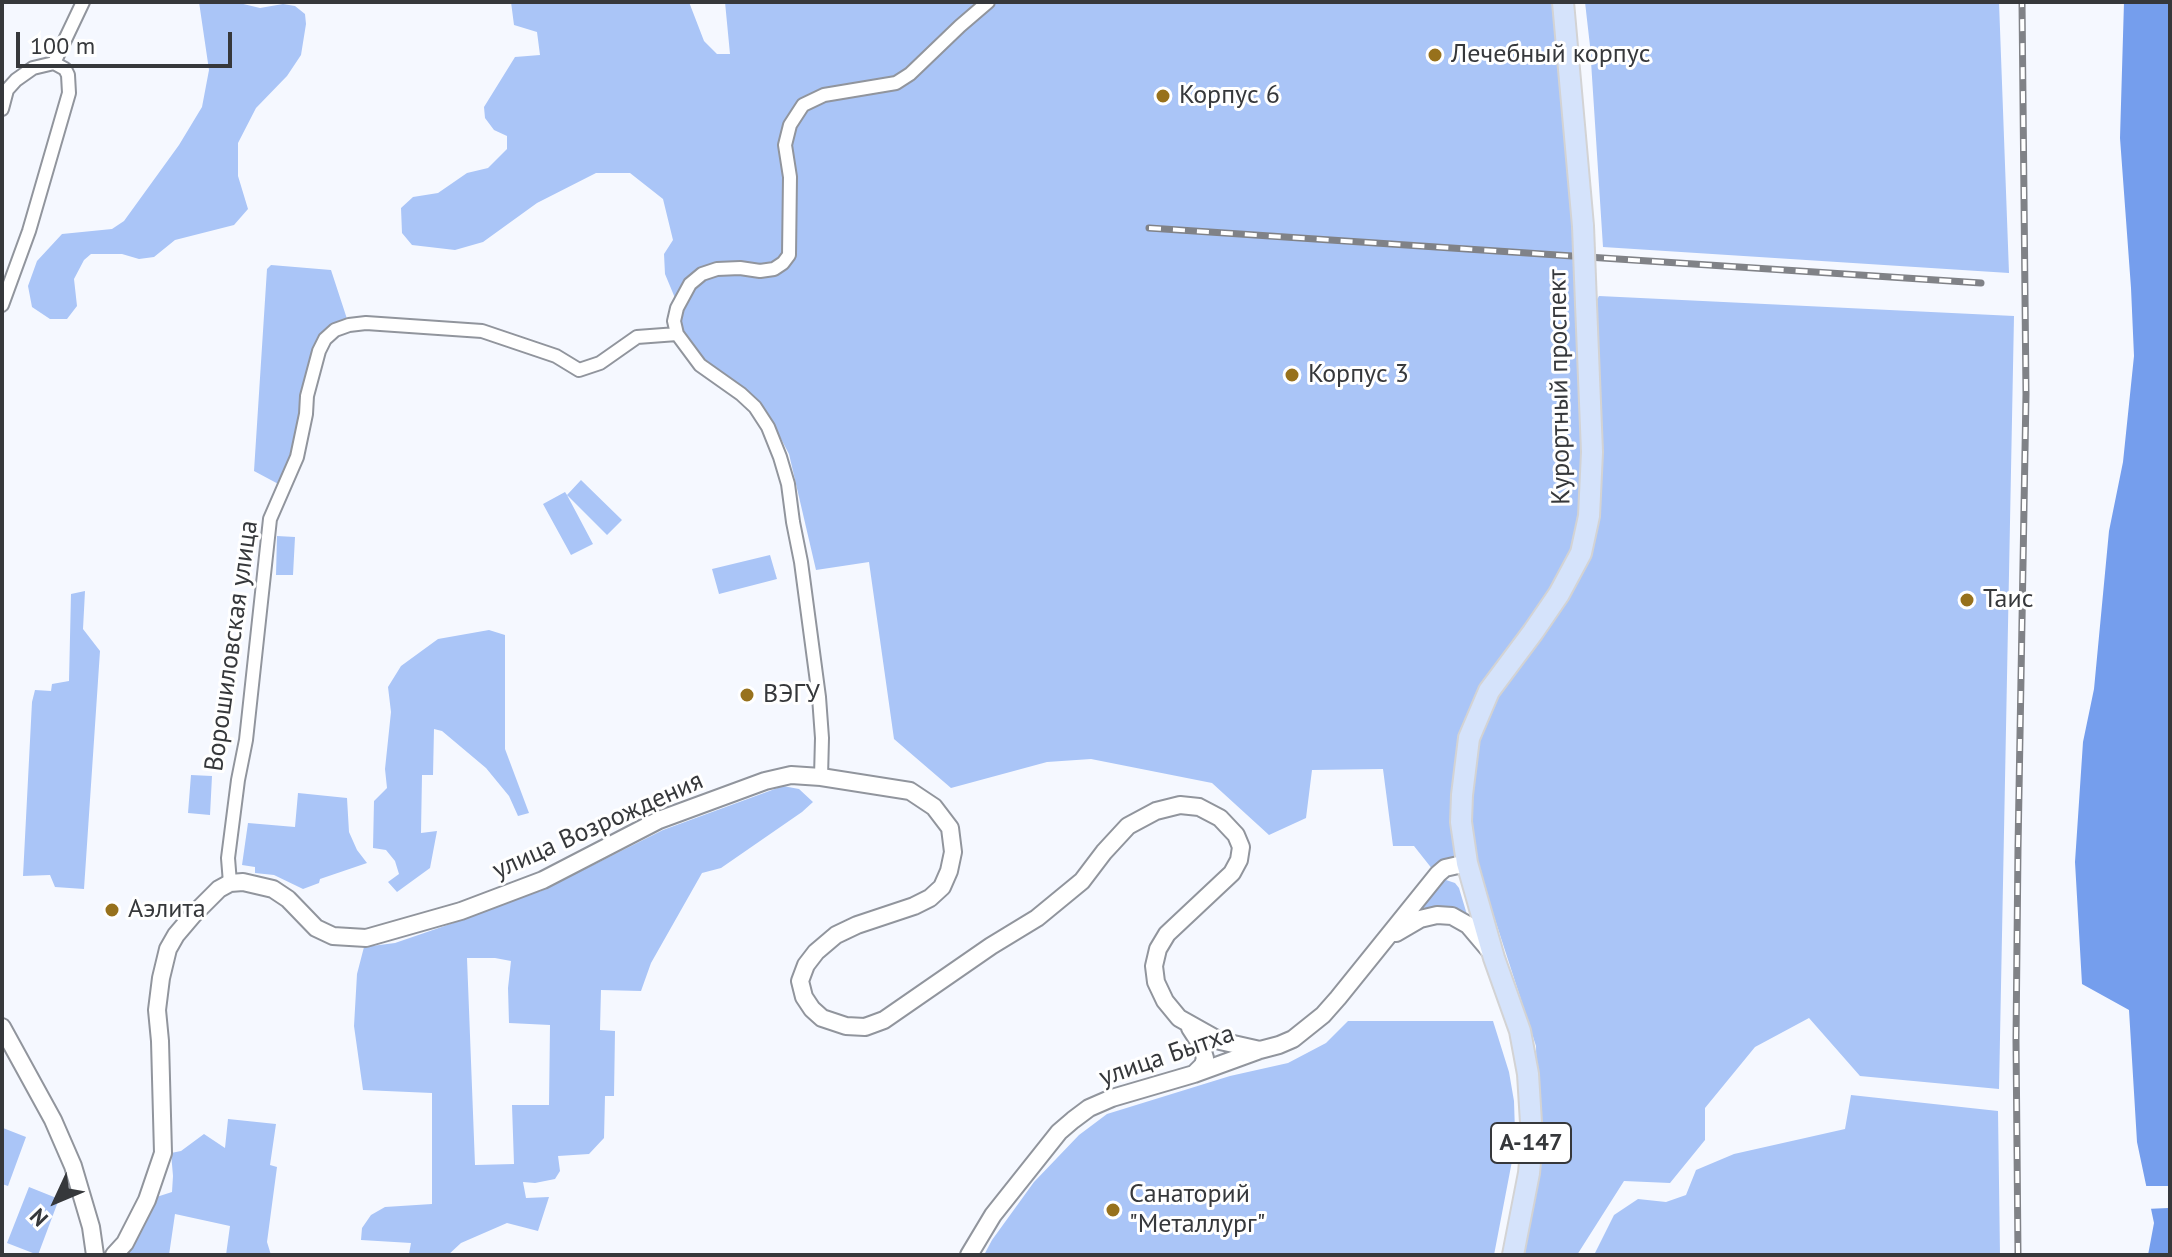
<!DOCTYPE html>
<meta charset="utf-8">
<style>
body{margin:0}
#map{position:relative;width:2172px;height:1257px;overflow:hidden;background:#f5f8ff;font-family:"PT Sans",sans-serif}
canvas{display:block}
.frame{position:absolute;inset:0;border:4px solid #36383b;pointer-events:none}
.north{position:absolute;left:16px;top:1161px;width:80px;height:80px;-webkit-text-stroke:6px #fff;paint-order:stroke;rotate:226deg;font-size:22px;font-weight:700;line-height:32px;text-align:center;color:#36383b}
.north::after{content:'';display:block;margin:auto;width:28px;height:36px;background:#36383b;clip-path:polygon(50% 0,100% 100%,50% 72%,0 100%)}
.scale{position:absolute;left:16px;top:32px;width:216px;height:36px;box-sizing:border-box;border:4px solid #36383b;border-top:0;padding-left:10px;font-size:24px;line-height:28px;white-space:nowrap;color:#36383b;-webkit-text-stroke:6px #fff;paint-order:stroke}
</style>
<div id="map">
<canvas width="2172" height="1257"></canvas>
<div class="frame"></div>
<div class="north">N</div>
<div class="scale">100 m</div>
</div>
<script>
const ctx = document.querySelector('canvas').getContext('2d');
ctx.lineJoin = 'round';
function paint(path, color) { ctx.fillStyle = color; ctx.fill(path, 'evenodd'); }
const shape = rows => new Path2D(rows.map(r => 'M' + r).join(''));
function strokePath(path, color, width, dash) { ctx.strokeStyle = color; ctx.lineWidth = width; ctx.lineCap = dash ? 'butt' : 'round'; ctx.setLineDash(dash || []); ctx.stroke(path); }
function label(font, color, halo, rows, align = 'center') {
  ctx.font = font + ' "PT Sans",sans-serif'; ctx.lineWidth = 6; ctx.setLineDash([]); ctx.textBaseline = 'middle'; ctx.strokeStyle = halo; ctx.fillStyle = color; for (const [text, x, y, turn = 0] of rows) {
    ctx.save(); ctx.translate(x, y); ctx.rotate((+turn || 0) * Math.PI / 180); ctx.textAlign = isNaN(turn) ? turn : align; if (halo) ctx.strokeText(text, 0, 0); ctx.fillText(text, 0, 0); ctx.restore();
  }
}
const green = shape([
 [199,2,235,2,260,8,283,4,295,6,305,14,306,24,301,55,287,76,256,108,238,143,238,176,248,209,234,225,175,240,154,257,139,259,122,254,91,254,84,260,74,279,77,306,67,319,50,319,32,307,28,286,37,261,62,234,112,229,124,221,179,145,202,107,209,70],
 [511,2,689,2,704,41,717,54,730,54,725,2,1561,2,1577,275,1581,467,1578,516,1569,557,1559,579,1478,703,1461,856,1433,870,1414,846,1393,846,1383,769,1312,770,1306,818,1269,835,1212,783,1091,759,1047,762,951,788,894,739,869,562,816,570,789,454,772,422,693,357,671,327,675,298,665,274,664,254,673,240,663,199,630,173,596,173,537,203,483,242,455,250,412,245,402,233,401,208,413,197,438,193,467,173,488,168,507,149,507,136,494,130,485,118,484,107,515,57,540,55,537,32,514,25],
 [1585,2,1999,2,2009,273,1603,247,1590,46],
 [271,265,331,270,349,325,325,339,284,487,254,471,267,269],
 [1599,296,2014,316,1999,1089,1860,1076,1809,1018,1755,1047,1705,1108,1705,1140,1670,1183,1624,1181,1577,1255,1520,1255,1538,1146,1536,1046,1489,901,1467,827,1470,750,1496,689,1576,564,1592,309],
 [581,480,622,520,607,535,567,495,593,544,571,555,543,504,565,492,567,495],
 [277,536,295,537,293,575,276,575],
 [770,555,777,579,719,594,712,569],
 [85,591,83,629,100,651,84,889,55,887,50,875,23,876,32,702,35,690,51,691,52,684,69,681,71,594],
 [489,630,505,635,505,749,529,813,518,816,509,796,486,768,442,731,434,729,433,775,422,775,421,833,437,831,430,868,397,892,388,882,399,874,395,861,386,850,373,848,374,801,387,788,385,769,391,712,388,687,401,666,438,639],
 [191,775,212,776,210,815,188,813],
 [783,786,799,789,813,802,802,812,721,868,702,873,651,963,641,991,601,990,600,1030,615,1031,614,1096,605,1096,604,1138,589,1154,558,1156,560,1171,555,1179,535,1183,523,1182,526,1198,549,1197,538,1231,507,1223,461,1243,448,1255,411,1255,409,1254,411,1243,361,1240,362,1228,371,1215,385,1207,432,1204,432,1093,363,1090,354,1026,357,974,364,947,395,943,465,919,532,892,539,892,663,830],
 [467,958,495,958,511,961,508,988,509,1023,550,1025,549,1105,512,1105,514,1164,475,1165],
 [298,793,347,798,349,832,357,850,367,863,320,879,319,883,303,889,274,875,255,873,255,867,242,865,248,823,295,827],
 [1443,879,1455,883,1459,888,1468,918,1409,919],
 [1348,1021,1493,1021,1509,1072,1514,1101,1515,1132,1512,1161,1494,1255,984,1255,992,1240,1034,1182,1079,1135,1107,1114,1230,1076,1288,1063,1326,1043],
 [1851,1095,1998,1111,2000,1255,1594,1255,1614,1215,1638,1199,1666,1202,1686,1195,1696,1170,1734,1154,1845,1129],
 [228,1119,276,1124,270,1165,277,1167,267,1242,271,1255,226,1255,230,1226,175,1214,169,1255,114,1255,147,1200,172,1192,173,1176,171,1153,181,1151,204,1134,225,1148],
 [3,1128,26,1137,8,1186,2,1184],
 [29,1187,59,1199,38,1255,7,1243]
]);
const water = shape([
 [2124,2,2170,2,2170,1255,2148,1255,2154,1223,2137,1142,2129,1010,2082,984,2075,862,2083,742,2094,689,2109,531,2123,462,2134,356,2131,288,2120,138]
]);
const pier = shape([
 [2142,1186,2170,1186,2168,1208,2146,1209]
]);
const minor = shape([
 [54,63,83,2],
 [2,109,7,90,16,80,33,68,54,63,65,69,68,75,69,93,29,231,2,305],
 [821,777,822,738,819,697,801,562,793,522,788,484,780,457,768,427,755,407,741,394,700,365,677,334,674,321,677,308,690,284,702,274,717,269,740,268,760,271,774,269,783,263,789,255,790,177,785,145,790,125,803,105,824,95,896,83,910,74,960,26,988,2],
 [230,883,228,858,238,780,246,740,270,519,297,457,306,414,307,396,319,351,325,339,335,330,349,325,366,323,482,331,556,356,579,370,600,363,637,337,677,334]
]);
const tertiary = shape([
 [1396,933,1420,919,1437,915,1452,916,1468,925,1490,951],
 [2,1027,53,1120,73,1166,91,1227,95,1255],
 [1190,1028,1201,1045,1205,1058,1203,1065,1194,1074],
 [114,1255,125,1243,147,1200,163,1153,160,1041,157,1010,161,978,168,949,176,935,193,915,219,889,230,883,243,882,273,889,288,899,316,928,333,936,366,938,461,911,543,880,659,820,765,781,791,775,821,777,910,791,934,807,950,828,953,852,949,871,942,887,930,898,914,906,857,925,836,935,816,952,806,965,800,981,804,997,812,1009,822,1018,846,1026,865,1027,884,1020,991,946,1037,918,1082,881,1104,852,1128,826,1156,811,1180,805,1199,807,1220,818,1236,835,1241,847,1239,860,1232,873,1167,934,1158,949,1154,966,1156,982,1165,1001,1179,1018,1220,1041,1260,1050],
 [969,1255,993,1215,1059,1132,1073,1120,1089,1108,1112,1098,1194,1074,1260,1050,1279,1045,1293,1039,1323,1015,1338,998,1438,874,1445,868,1467,863]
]);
const primary = shape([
 [1563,2,1583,226],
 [1513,1255,1529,1173,1532,1139,1528,1074,1520,1031,1494,958,1467,863,1461,822,1462,795,1469,738,1489,691,1533,632,1559,594,1581,553,1589,516,1592,452,1586,304]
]);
const rail = shape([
 [1149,228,1981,283],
 [2018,1255,2016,1040,2018,848,2026,394,2022,2]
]);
const primaryBridge = shape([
 [1583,226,1586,304]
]);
const markers = [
 [1435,55,8,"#97711c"],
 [1163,96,8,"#97711c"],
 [1292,375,8,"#97711c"],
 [1967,600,8,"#97711c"],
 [747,695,8,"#97711c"],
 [112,910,8,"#97711c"],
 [1113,1210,8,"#97711c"]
];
const shields = [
 [1531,1143,80]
];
const shieldNames = [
 ["А-147",1531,1143]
];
const poiNames = [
 ["Лечебный корпус",1451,55],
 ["Корпус 6",1179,96],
 ["Корпус 3",1308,375],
 ["Таис",1983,600],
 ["ВЭГУ",763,695],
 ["Аэлита",128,910],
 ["Санаторий",1129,1195],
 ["\"Металлург\"",1129,1225]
];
const streetNames = [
 ["Курортный проспект",1560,387,-91],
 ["Ворошиловская улица",232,646,-82],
 ["улица Возрождения",598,826,-24],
 ["улица Бытха",1167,1056,-19]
];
paint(green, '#aac5f7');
paint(water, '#759eed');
paint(pier, '#f5f8ff');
strokePath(minor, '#91959d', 16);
strokePath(tertiary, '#91959d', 20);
strokePath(primary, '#d3d3d4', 24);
strokePath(minor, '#fff', 12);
strokePath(tertiary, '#fff', 16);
strokePath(primary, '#d5e3fb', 20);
strokePath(rail, '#808287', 7);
strokePath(rail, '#fff', 4, [12]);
strokePath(primaryBridge, '#d3d3d4', 24, []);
strokePath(primaryBridge, '#d5e3fb', 20);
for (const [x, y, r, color] of markers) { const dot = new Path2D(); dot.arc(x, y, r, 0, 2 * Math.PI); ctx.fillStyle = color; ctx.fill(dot); strokePath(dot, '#fff', 3); }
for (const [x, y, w] of shields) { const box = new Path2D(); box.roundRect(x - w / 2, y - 20, w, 40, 6); ctx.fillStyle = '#fff'; ctx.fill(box); strokePath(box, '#36383b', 2); }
label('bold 24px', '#36383b', null, shieldNames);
label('26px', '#36383b', '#fff', poiNames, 'left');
label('26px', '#36383b', '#fff', streetNames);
</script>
